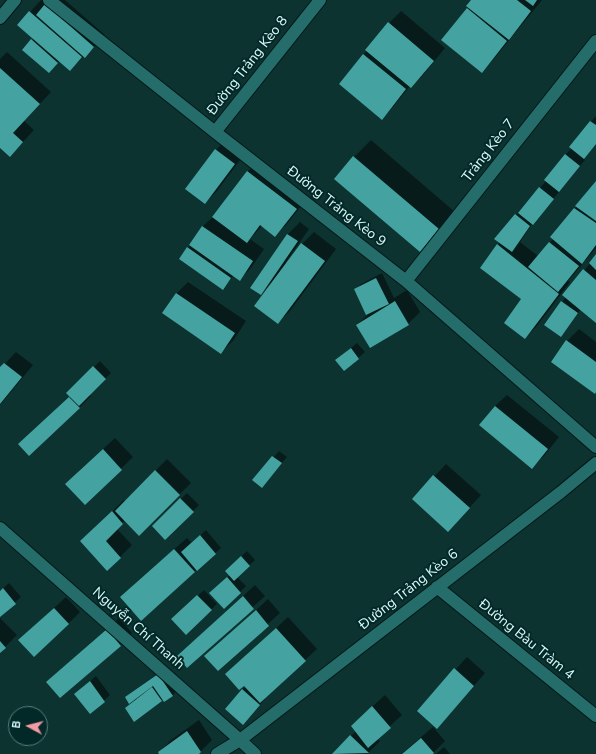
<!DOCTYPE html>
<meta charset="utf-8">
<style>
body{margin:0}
#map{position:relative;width:596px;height:754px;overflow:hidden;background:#0d3331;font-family:"Nunito Sans",sans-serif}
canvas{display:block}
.north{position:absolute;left:8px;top:706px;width:40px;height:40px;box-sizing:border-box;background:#022928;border:1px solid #587d7b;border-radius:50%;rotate:277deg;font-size:11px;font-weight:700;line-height:16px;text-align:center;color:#d9faf8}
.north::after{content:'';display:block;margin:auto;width:14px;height:18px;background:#f49aa5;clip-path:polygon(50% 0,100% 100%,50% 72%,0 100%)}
</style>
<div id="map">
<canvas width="596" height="754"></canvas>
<div class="north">B</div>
</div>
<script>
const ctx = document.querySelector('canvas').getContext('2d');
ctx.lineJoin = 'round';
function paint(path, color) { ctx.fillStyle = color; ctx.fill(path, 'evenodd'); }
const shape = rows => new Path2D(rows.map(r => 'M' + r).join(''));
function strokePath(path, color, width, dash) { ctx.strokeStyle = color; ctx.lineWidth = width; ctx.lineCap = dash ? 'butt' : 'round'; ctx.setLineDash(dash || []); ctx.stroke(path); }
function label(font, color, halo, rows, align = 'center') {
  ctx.font = font + ' "Nunito Sans",sans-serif'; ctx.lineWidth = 4; ctx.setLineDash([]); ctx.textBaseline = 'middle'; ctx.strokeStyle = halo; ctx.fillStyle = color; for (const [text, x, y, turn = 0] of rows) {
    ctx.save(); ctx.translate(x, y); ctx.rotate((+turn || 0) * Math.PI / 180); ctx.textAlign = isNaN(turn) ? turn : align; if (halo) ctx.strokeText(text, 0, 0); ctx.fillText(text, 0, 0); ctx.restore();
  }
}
const shadow = shape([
 [41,0,47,4,51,0,65,0,105,35,85,57,84,56,70,69,60,60,55,66,23,49,34,38,18,25],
 [472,0,542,0,493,60,482,72,467,8],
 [401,11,445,48,423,75,411,87,410,86,393,107,382,118,340,84,389,23],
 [7,52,51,92,24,121,34,130,21,144,0,146,0,59],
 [596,116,596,143,583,158,585,160,558,192,559,192,532,224,520,242,538,256,553,239,552,237,596,183,596,248,568,281,570,282,537,326,525,338,522,299,481,268,500,242,495,239,546,181,565,155,572,148,570,147],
 [227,138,246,152,217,191,205,203,216,150],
 [371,140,455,212,436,234,420,251,335,179,354,157],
 [259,160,308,197,287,224,275,235,262,226,250,239,264,249,251,268,240,279,234,275,223,288,188,248,203,226,215,215,247,172],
 [300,222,309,229,286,262,288,263,302,244,314,232,336,249,290,311,278,323,271,285,270,284,261,294,251,288,288,234],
 [596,256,596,322,581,309,566,330,561,335,545,325,566,297,564,295],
 [382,273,394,298,407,290,420,312,408,324,370,347,357,325,370,312,355,290,361,284],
 [188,282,246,321,233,341,221,352,176,294],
 [579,329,596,342,596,391,552,362,567,341],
 [357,343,365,352,344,370,342,355],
 [16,352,33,365,0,405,0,369],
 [100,361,111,373,89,395,91,396,79,408,31,433,71,396,67,393],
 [507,395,559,437,544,456,532,467,495,406],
 [115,438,133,457,85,504,78,472],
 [279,451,287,457,262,487,254,480],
 [167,459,191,483,139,535,125,520,117,529,132,545,107,570,93,530,124,500,125,502],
 [446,464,481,495,448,531,413,499],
 [187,493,199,505,165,539,153,526],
 [206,530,221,548,198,569,194,572,133,585,187,538,192,543],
 [247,551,255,560,237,577,246,586,224,608,216,588,230,575,232,565],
 [9,583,21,597,0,615,0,591],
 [255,585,265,596,187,666,178,656],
 [204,590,217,604,186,634,178,614],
 [66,597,80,612,68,624,31,629],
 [268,599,280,613,218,669,206,656],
 [288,617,317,649,264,698,265,699,249,718,242,690,246,686,238,663],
 [0,618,17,635,0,652],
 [119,618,132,633,120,645,47,682],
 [467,657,485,673,448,716,418,711],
 [164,669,178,689,173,695,164,701,163,699,135,720,126,708,134,701,126,698,132,692],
 [96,676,110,695,90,713,75,694],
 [385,695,402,715,377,738,380,741,367,754,333,754,356,731,364,714],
 [199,720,212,740,201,751,197,754,161,754,159,752,171,740],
 [433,727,445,741,432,754,401,754],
 [444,747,450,754,436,754]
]);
const building = shape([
 [471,0,517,0,531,11,509,40,466,6],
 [525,0,537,0,533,6],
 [45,4,94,47,85,58,36,15],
 [467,8,507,41,482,73,441,40],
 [29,11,82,57,70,71,17,25],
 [388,22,434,61,411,88,365,50],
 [31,39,58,63,49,73,22,50],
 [363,54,406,89,382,120,339,84],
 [0,68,40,104,13,133,23,142,10,157,0,148],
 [590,121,596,125,596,144,584,159,569,147],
 [215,149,235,164,205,204,185,189],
 [565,154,580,166,559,192,544,180],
 [353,156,439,229,420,252,334,179],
 [247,171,297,209,275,237,260,225,247,243,212,217],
 [596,181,596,221,575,206],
 [539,187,554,199,533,225,518,213],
 [574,208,596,223,596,245,582,264,550,237],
 [515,214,530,226,512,252,494,239],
 [202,226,253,261,240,281,189,245],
 [287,234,298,241,261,295,250,288],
 [549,242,579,266,558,292,528,267],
 [301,243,325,261,278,324,254,306],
 [497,244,559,294,525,339,504,323,521,299,480,268],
 [187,247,231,278,223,290,179,259],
 [596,254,596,270,589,263],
 [583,269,596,280,596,323,562,295],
 [376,278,389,304,366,315,354,289],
 [176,293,235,333,221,354,162,313],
 [395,301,409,325,370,348,356,325],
 [561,301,578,313,561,337,544,325],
 [566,340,596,362,596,392,595,394,551,362],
 [351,348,359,359,344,371,335,360],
 [4,363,22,377,0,404,0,367],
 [93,366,106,379,79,406,66,393],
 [69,397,80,408,29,456,18,444],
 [495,406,548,449,532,469,479,425],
 [103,449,122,470,85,505,65,484],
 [272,456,282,463,262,488,252,480],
 [155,470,180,495,139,536,115,511],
 [433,475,470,508,448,532,412,499],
 [180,498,194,512,165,540,152,526],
 [112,511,123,524,106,541,121,558,107,571,80,541],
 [200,535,216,554,197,571,181,552],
 [174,549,195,572,141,621,120,597],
 [241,556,250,566,234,581,225,571],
 [227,577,241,593,224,609,209,593],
 [3,588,16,604,0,617,0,591],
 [197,595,212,610,186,635,171,619],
 [243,596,254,609,187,668,177,656],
 [54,608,69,624,34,657,18,640],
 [256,610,269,626,218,671,204,656],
 [276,628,306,661,260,703,244,686,239,690,225,674],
 [107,629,121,646,60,698,46,682],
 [0,641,6,648,0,653],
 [454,668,474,686,437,729,417,711],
 [158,674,173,696,164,702,153,686,129,704,125,697],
 [90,681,105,702,90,714,74,694],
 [152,687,162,701,134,722,125,708],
 [242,689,260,705,243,725,225,709],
 [372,706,391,728,368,748,351,726],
 [187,731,201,752,199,754,159,754,158,752],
 [350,735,369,753,332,754],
 [421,738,434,753,433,754,402,754]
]);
const street = shape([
 [49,0,215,132,406,281,596,447],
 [0,18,15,0],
 [215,132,320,0],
 [406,281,596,41],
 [0,528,240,740,255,754],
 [437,587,596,716],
 [217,754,240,740,561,492,596,463]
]);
const streetNames = [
 ["Đường Trảng Kèo 8",248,66,-52],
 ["Trảng Kèo 7",489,151,-52],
 ["Đường Trảng Kèo 9",336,207,38],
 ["Đường Trảng Kèo 6",409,590,-38],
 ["Nguyễn Chí Thanh",138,629,41],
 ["Đường Bàu Tràm 4",526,640,39]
];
paint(shadow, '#0007');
paint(building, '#44a3a0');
strokePath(street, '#031818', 14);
strokePath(street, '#256d6a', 12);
label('14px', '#d9faf8', '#022928', streetNames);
</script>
